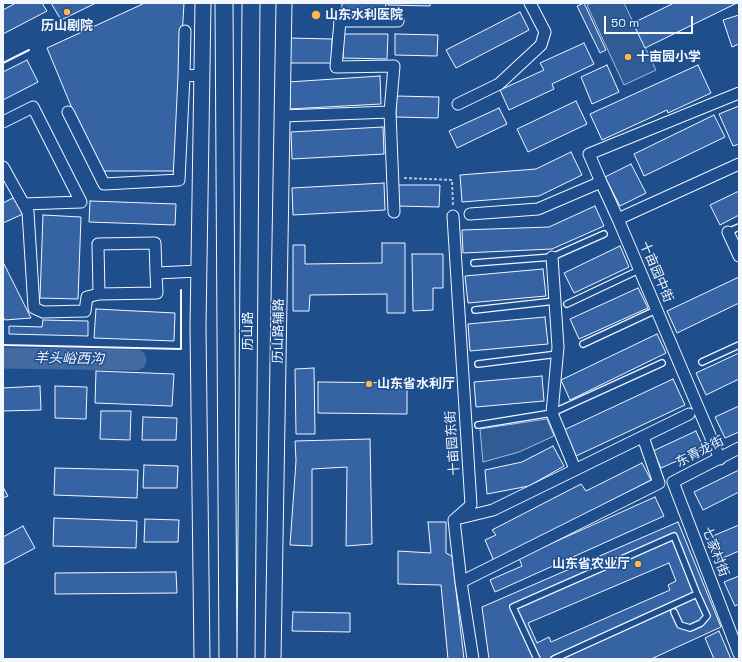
<!DOCTYPE html>
<meta charset="utf-8">
<style>
body{margin:0}
#map{position:relative;width:742px;height:662px;overflow:hidden;background:#1f4e8c;font-family:"Space Grotesk",sans-serif}
canvas{display:block}
.frame{position:absolute;inset:0;border:4px solid #f2f6ff;pointer-events:none}
.scale{position:absolute;left:604px;top:16px;width:89px;height:18px;box-sizing:border-box;border:2px solid #f2f6ff;border-top:0;padding-left:5px;font-size:12px;line-height:14px;white-space:nowrap;color:#f2f6ff;-webkit-text-stroke:3px #1f4e8c;paint-order:stroke}
</style>
<div id="map">
<canvas width="742" height="662"></canvas>
<div class="frame"></div>
<div class="scale">50 m</div>
</div>
<script>
const ctx = document.querySelector('canvas').getContext('2d');
ctx.lineJoin = 'round';
function paint(path, color) { ctx.fillStyle = color; ctx.fill(path, 'evenodd'); }
const shape = rows => new Path2D(rows.map(r => 'M' + r).join(''));
function strokePath(path, color, width, dash) { ctx.strokeStyle = color; ctx.lineWidth = width; ctx.lineCap = dash ? 'butt' : 'round'; ctx.setLineDash(dash || []); ctx.stroke(path); }
function label(font, color, halo, rows, align = 'center') {
  ctx.font = font + ' "Space Grotesk","Noto Sans SC",sans-serif'; ctx.lineWidth = 3; ctx.setLineDash([]); ctx.textBaseline = 'middle'; ctx.strokeStyle = halo; ctx.fillStyle = color; for (const [text, x, y, turn = 0] of rows) {
    ctx.save(); ctx.translate(x, y); ctx.rotate((+turn || 0) * Math.PI / 180); ctx.textAlign = isNaN(turn) ? turn : align; if (halo) ctx.strokeText(text, 0, 0); ctx.fillText(text, 0, 0); ctx.restore();
  }
}
const built = shape([
 [592,3,624,3,656,70,624,85,587,5,592,3],
 [547,419,554,436,519,452,483,462,480,429,547,419]
]);
const river = shape([
 [3,358,136,360]
]);
const building = shape([
 [16,3,42,3,47,11,3,34,3,10,16,3],
 [51,3,96,3,61,20,51,3],
 [145,3,184,3,174,171,98,171,47,48,145,3],
 [342,3,386,3,385,13,342,12,342,3],
 [388,3,430,3,430,6,388,5,388,3],
 [584,3,606,50,600,53,577,6,584,3],
 [674,3,737,3,645,48,633,23,674,3],
 [520,12,529,30,456,68,446,50,520,12],
 [739,15,739,44,732,47,723,20,739,15],
 [344,34,388,34,387,59,343,58,344,34],
 [395,34,438,35,437,56,395,55,395,34],
 [288,38,332,39,332,63,288,63,288,38],
 [584,43,594,64,552,84,554,89,509,110,500,90,544,70,540,63,584,43],
 [27,60,38,82,3,100,3,72,27,60],
 [607,65,619,92,592,104,581,77,607,65],
 [698,65,711,93,668,113,667,110,602,140,590,114,698,65],
 [380,76,381,104,289,109,288,82,380,76],
 [396,96,439,97,438,118,396,117,396,96],
 [576,101,587,124,528,152,517,129,576,101],
 [739,106,739,144,733,146,719,114,739,106],
 [499,108,507,124,457,148,449,131,499,108],
 [714,115,725,137,644,176,634,154,714,115],
 [383,127,384,154,292,159,291,132,383,127],
 [571,152,582,175,539,196,462,202,460,175,536,169,571,152],
 [631,164,646,193,620,206,605,177,631,164],
 [384,183,385,210,293,215,292,188,384,183],
 [397,185,440,185,439,207,397,206,397,185],
 [739,191,739,215,720,225,710,205,739,191],
 [15,197,23,214,3,223,3,203,15,197],
 [90,201,176,204,175,225,89,222,90,201],
 [595,206,604,226,552,249,463,253,462,230,549,227,595,206],
 [43,215,81,217,78,299,40,298,43,215],
 [382,243,405,243,405,313,387,313,387,294,310,295,309,311,293,311,293,245,305,245,305,264,382,263,382,243],
 [620,246,629,267,574,293,564,273,620,246],
 [412,254,443,254,443,288,433,288,433,310,413,311,412,254],
 [3,262,31,318,5,320,3,317,3,262],
 [543,269,546,296,468,303,465,276,543,269],
 [739,277,739,303,677,333,667,311,739,277],
 [638,288,648,308,579,339,570,319,638,288],
 [96,309,175,313,174,341,94,338,96,309],
 [545,317,548,344,470,351,468,324,545,317],
 [43,320,88,321,88,336,9,334,9,326,42,327,43,320],
 [657,334,666,353,570,400,561,380,657,334],
 [739,353,739,379,706,395,696,373,739,353],
 [314,368,315,434,296,434,295,369,314,368],
 [96,371,174,374,172,406,95,403,96,371],
 [542,376,544,401,476,407,474,382,542,376],
 [673,379,685,405,576,456,564,430,673,379],
 [318,382,407,383,407,414,318,413,318,382],
 [40,386,41,410,3,411,3,388,40,386],
 [55,386,87,387,86,419,55,418,55,386],
 [739,406,739,432,725,438,715,417,739,406],
 [101,411,131,411,130,440,100,439,101,411],
 [143,417,177,418,176,440,142,440,143,417],
 [696,431,704,449,661,468,653,451,696,431],
 [370,439,372,544,346,546,347,467,312,469,312,546,290,545,296,461,295,441,370,439],
 [553,446,564,466,529,486,487,494,485,470,522,462,553,446],
 [642,463,651,480,494,561,485,540,496,535,492,530,581,484,586,491,642,463],
 [144,465,178,466,177,488,143,488,144,465],
 [55,468,138,470,137,498,54,495,55,468],
 [739,470,739,492,703,510,694,492,739,470],
 [3,487,8,496,3,498,3,487],
 [655,497,664,516,495,592,490,580,522,566,519,558,655,497],
 [54,518,137,521,136,548,53,546,54,518],
 [145,519,179,520,178,542,144,542,145,519],
 [428,522,446,522,446,553,452,556,464,659,448,659,441,585,398,584,398,551,431,553,428,522],
 [678,522,721,627,651,659,489,659,482,607,678,522],
 [739,525,739,551,718,560,708,538,739,525],
 [23,526,35,548,3,565,3,537,23,526],
 [669,563,676,581,668,585,670,590,551,642,549,637,537,643,528,623,669,563],
 [176,572,177,593,55,594,55,573,176,572],
 [739,576,739,604,735,606,724,582,739,576],
 [293,612,350,613,350,632,292,631,293,612],
 [719,631,731,659,714,659,705,638,719,631]
]);
const path = shape([
 [404,178,452,180,453,206]
]);
const lane = shape([
 [728,232,739,227],
 [474,263,552,257,604,234],
 [567,304,639,270],
 [475,310,555,301],
 [583,344,656,310],
 [702,362,739,345],
 [478,364,558,354],
 [478,425,552,413,662,363],
 [674,612,680,625,690,628,701,623,707,616,697,594],
 [537,659,513,607,674,536,697,594,554,659]
]);
const street = shape([
 [184,76,185,31],
 [458,104,499,84,541,45,545,32,530,3],
 [68,112,104,184,179,180,184,76,202,75],
 [390,112,394,66,336,67,340,21,398,21],
 [282,116,390,112,394,212],
 [3,122,33,107,81,202,24,204],
 [3,167,28,212,34,308,43,312,85,311,87,297,99,294,157,293,156,273,199,271],
 [601,182,589,154,739,93],
 [470,214,538,209,601,182,618,219],
 [453,216,471,505,454,520],
 [728,232,739,256],
 [552,257,558,347,552,413,575,469],
 [99,294,98,244,155,243,156,273],
 [739,448,673,482,739,654],
 [720,459,618,219,739,164],
 [456,519,493,510,689,414],
 [454,520,461,582,473,659],
 [461,582,659,483,643,437]
]);
const secondary = shape([
 [202,659,198,327,203,3],
 [273,659,284,3]
]);
const primary = shape([
 [224,3,228,659],
 [246,659,251,3]
]);
const wall = shape([
 [3,63,29,50],
 [3,345,181,349,181,290]
]);
const markers = [
 [67,12,4,"#ffb74d"],
 [316,15,5,"#ffb74d"],
 [628,57,4,"#ffb74d"],
 [369,384,4,"#ffb74d"],
 [638,564,4,"#ffb74d"]
];
const poiNames = [
 ["山东水利医院",325,15],
 ["历山剧院",67,26,"center"],
 ["十亩园小学",636,57],
 ["山东省水利厅",377,384],
 ["山东省农业厅",630,564,"right"]
];
const streetNames = [
 ["十亩园中街",656,272,67],
 ["历山路",248,331,-90],
 ["历山路辅路",279,331,-89],
 ["十亩园东街",453,443,-94],
 ["东青龙街",700,452,-27],
 ["七家村街",715,552,69]
];
const waterNames = [
 ["羊头峪西沟",69,359,1]
];
paint(built, '#305b95');
strokePath(built, '#a8bbd7', 1);
strokePath(river, '#446ba0', 21);
paint(building, '#3563a3');
strokePath(building, '#f2f6ff', 1);
strokePath(lane, '#f2f6ff', 8);
strokePath(street, '#f2f6ff', 13);
strokePath(secondary, '#f2f6ff', 17);
strokePath(primary, '#f2f6ff', 19);
strokePath(path, '#b3c4dc', 2, [3, 2]);
strokePath(lane, '#1f4e8c', 5.5);
strokePath(street, '#1f4e8c', 11);
strokePath(secondary, '#1f4e8c', 15);
strokePath(primary, '#1f4e8c', 17);
strokePath(wall, '#f2f6ff', 2);
for (const [x, y, r, color] of markers) { const dot = new Path2D(); dot.arc(x, y, r, 0, 2 * Math.PI); ctx.fillStyle = color; ctx.fill(dot); strokePath(dot, '#1f4e8c', 1.5); }
label('bold 13px', '#f2f6ff', '#1f4e8c', poiNames, 'left');
label('13px', '#f2f6ff', '#1f4e8c', streetNames);
label('italic 14px', '#f2f6ff', '#1f4e8c', waterNames);
</script>
